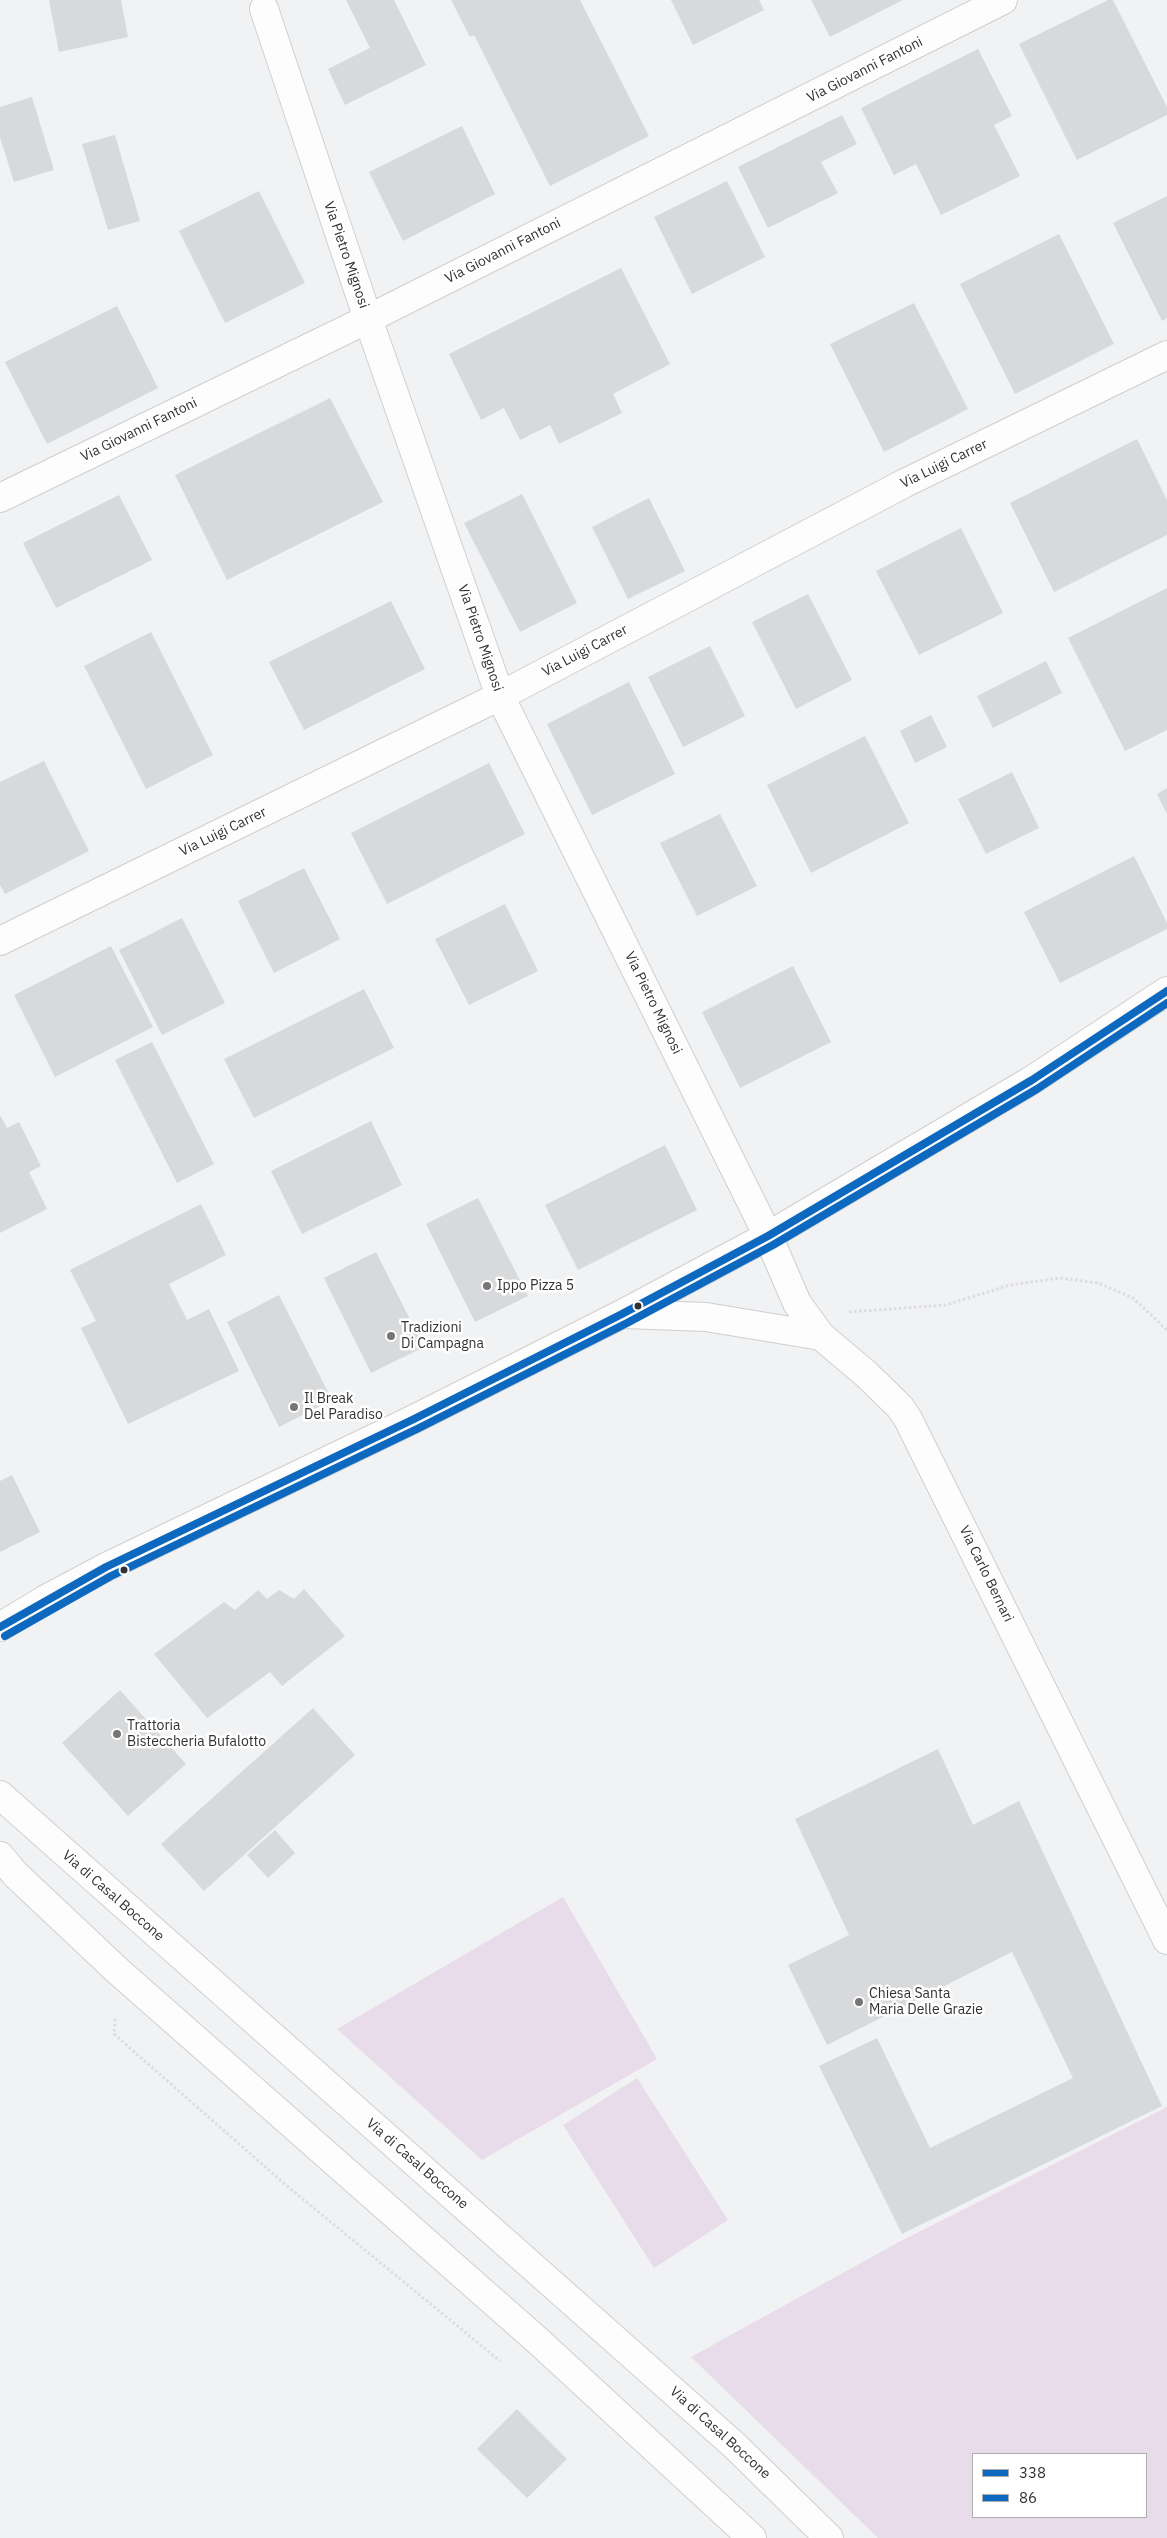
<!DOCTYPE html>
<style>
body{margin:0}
#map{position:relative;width:1167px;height:2538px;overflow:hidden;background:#f1f2f4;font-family:"IBM Plex Sans",sans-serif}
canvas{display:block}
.legend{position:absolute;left:972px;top:2453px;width:175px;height:65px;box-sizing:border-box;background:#fff;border:1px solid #adadae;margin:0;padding:6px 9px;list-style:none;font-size:15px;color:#323234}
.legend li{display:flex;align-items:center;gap:10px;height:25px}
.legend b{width:25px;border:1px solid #adadae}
</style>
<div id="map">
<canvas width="1167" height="2538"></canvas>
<ul class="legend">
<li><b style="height:6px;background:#0c69bf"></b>338</li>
<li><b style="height:6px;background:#0c69bf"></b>86</li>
</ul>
</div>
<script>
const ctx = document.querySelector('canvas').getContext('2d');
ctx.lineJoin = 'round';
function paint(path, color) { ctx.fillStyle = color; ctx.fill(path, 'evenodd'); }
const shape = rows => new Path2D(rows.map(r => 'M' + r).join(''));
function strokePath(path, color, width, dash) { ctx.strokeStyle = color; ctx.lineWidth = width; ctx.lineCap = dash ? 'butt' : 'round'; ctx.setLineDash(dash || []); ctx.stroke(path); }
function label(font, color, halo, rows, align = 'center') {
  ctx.font = font + ' "IBM Plex Sans",sans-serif'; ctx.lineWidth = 5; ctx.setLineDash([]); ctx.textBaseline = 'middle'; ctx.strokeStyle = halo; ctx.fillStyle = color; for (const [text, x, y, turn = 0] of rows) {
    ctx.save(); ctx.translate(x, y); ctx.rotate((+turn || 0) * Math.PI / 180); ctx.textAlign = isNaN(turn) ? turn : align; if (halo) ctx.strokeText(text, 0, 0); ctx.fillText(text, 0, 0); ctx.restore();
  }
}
const green = shape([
 [563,1897,657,2059,482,2160,337,2029],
 [637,2078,728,2220,654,2268,563,2125],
 [1167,2107,1167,2538,878,2538,691,2357,897,2243],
 [973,2454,1146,2454,1146,2517,973,2517]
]);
const building = shape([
 [49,0,121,0,128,37,59,52],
 [346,0,394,0,426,65,345,105,328,69,370,48],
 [451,0,580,0,649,136,550,186,474,35,470,37],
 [671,0,759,0,764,10,693,45],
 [811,0,903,0,830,37],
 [1108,0,1113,0,1167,107,1167,115,1077,160,1019,44],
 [978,49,1012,116,994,125,1020,176,941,215,916,164,894,175,861,108],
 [32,97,54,170,14,182,0,137,0,107],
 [842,115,857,144,821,162,838,193,768,228,738,167],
 [462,126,495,194,403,241,369,172],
 [115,135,140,221,108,230,82,144],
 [727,181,765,257,692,294,654,217],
 [259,191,305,283,225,323,179,231],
 [1167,196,1167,318,1162,321,1113,223],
 [1059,234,1114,344,1015,394,960,284],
 [621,268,670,364,613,394,622,413,559,444,550,425,520,440,504,408,481,420,449,354],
 [914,303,968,409,884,452,830,344],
 [117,306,158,388,47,444,5,362],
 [330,398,383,502,227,580,175,475],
 [1137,439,1167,500,1167,535,1054,592,1010,503],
 [522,494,577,603,520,632,464,523],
 [119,495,152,560,56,608,23,543],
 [649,498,685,571,628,599,592,527],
 [961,528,1003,613,919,655,876,571],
 [1167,588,1167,730,1125,751,1068,638],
 [808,594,852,680,796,709,752,622],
 [391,601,425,669,304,730,269,662],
 [151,632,213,755,146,789,84,666],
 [710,646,745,716,683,747,648,677],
 [1046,661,1062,693,993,728,977,696],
 [629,682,675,774,592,815,547,724],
 [931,715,947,747,915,763,900,731],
 [865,736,909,823,811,873,767,785],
 [44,761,89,851,5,894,0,885,0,782],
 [489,763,525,834,387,904,351,833],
 [1012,772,1039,828,986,854,958,799],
 [1167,788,1167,814,1157,794],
 [720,814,757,886,697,916,660,843],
 [1134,856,1167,923,1167,929,1060,983,1024,912],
 [304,868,340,939,274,973,238,901],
 [505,904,538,971,469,1005,435,939],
 [182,918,225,1003,162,1035,119,950],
 [111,946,153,1027,55,1077,14,995],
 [793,966,831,1042,740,1088,702,1012],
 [364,989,394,1048,254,1118,224,1059],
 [152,1042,214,1164,177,1183,115,1060],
 [0,1115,7,1128,19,1122,41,1166,29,1172,47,1209,0,1233],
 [371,1121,402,1185,302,1234,271,1171],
 [665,1145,697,1210,578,1270,545,1205],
 [478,1198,528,1296,475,1322,426,1224],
 [201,1204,226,1255,169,1284,187,1320,209,1309,239,1371,128,1424,81,1328,96,1321,70,1270],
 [376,1252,424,1347,371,1373,324,1278],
 [279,1295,332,1400,279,1427,227,1322],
 [12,1475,40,1532,0,1552,0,1481],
 [304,1589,345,1636,282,1686,270,1672,207,1718,154,1654,224,1602,235,1610,258,1590,267,1599,279,1590,294,1599],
 [120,1690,186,1764,128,1816,62,1743],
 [313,1708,355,1755,204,1891,161,1844],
 [938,1749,973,1825,1019,1801,1162,2106,902,2234,819,2066,877,2038,930,2148,1073,2078,1012,1952,827,2045,788,1965,849,1935,795,1819],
 [275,1830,295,1853,268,1878,247,1855],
 [517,2409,567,2459,527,2498,477,2449]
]);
const path = shape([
 [849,1312,946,1305,1010,1285,1060,1278,1098,1283,1133,1298,1167,1330],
 [115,2019,114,2034,287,2186,500,2361]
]);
const minor = shape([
 [264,9,368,319,500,696,768,1236,797,1303,821,1336,866,1374,900,1407,908,1419,1167,1940],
 [0,498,368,319,1003,0],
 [0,941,500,696,905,483,1167,355],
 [625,1314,706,1317,821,1336],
 [0,1627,46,1599,106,1567,414,1419,622,1314,768,1236,1032,1080,1167,991],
 [0,1795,734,2445,829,2538],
 [0,1856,15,1874,118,1971,537,2340,752,2538]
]);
const bus1 = shape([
 [0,1627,106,1567,414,1419,622,1314,768,1236,1032,1080,1167,991]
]);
const bus2 = shape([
 [5,1636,111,1576,419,1428,627,1323,773,1245,1037,1089,1167,1003]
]);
const markers = [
 [487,1286,5,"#757577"],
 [638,1306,4.5,"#323234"],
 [391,1336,5,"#757577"],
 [294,1407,5,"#757577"],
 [124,1570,4.5,"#323234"],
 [117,1734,5,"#757577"],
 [859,2002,5,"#757577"]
];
const streetNames = [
 ["Via Giovanni Fantoni",865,70,-27],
 ["Via Giovanni Fantoni",503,251,-27],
 ["Via Pietro Mignosi",346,255,71],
 ["Via Giovanni Fantoni",139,430,-26],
 ["Via Luigi Carrer",944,464,-26],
 ["Via Pietro Mignosi",480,638,71],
 ["Via Luigi Carrer",585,651,-28],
 ["Via Luigi Carrer",223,832,-26],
 ["Via Pietro Mignosi",653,1003,64],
 ["Via Carlo Bernari",986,1574,64],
 ["Via di Casal Boccone",113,1896,41],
 ["Via di Casal Boccone",417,2164,41],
 ["Via di Casal Boccone",720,2433,42]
];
const poiNames = [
 ["Ippo Pizza 5",497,1286],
 ["Tradizioni",401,1328],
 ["Di Campagna",401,1344],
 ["Il Break",304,1399],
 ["Del Paradiso",304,1415],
 ["Trattoria",127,1726],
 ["Bisteccheria Bufalotto",127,1742],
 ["Chiesa Santa",869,1994],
 ["Maria Delle Grazie",869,2010]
];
paint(green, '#e8dcea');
paint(building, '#d8d9db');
strokePath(minor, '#cfcfd0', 30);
strokePath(path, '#ddddde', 3, [2.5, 2.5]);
strokePath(minor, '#fdfdfd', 28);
strokePath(bus1, '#0c69bf', 8);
strokePath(bus2, '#0c69bf', 8);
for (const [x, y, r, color] of markers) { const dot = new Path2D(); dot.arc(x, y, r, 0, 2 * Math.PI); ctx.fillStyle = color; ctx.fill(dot); strokePath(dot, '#fff', 2); }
label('14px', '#323234', '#fff', streetNames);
label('14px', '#323234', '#fff', poiNames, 'left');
</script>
